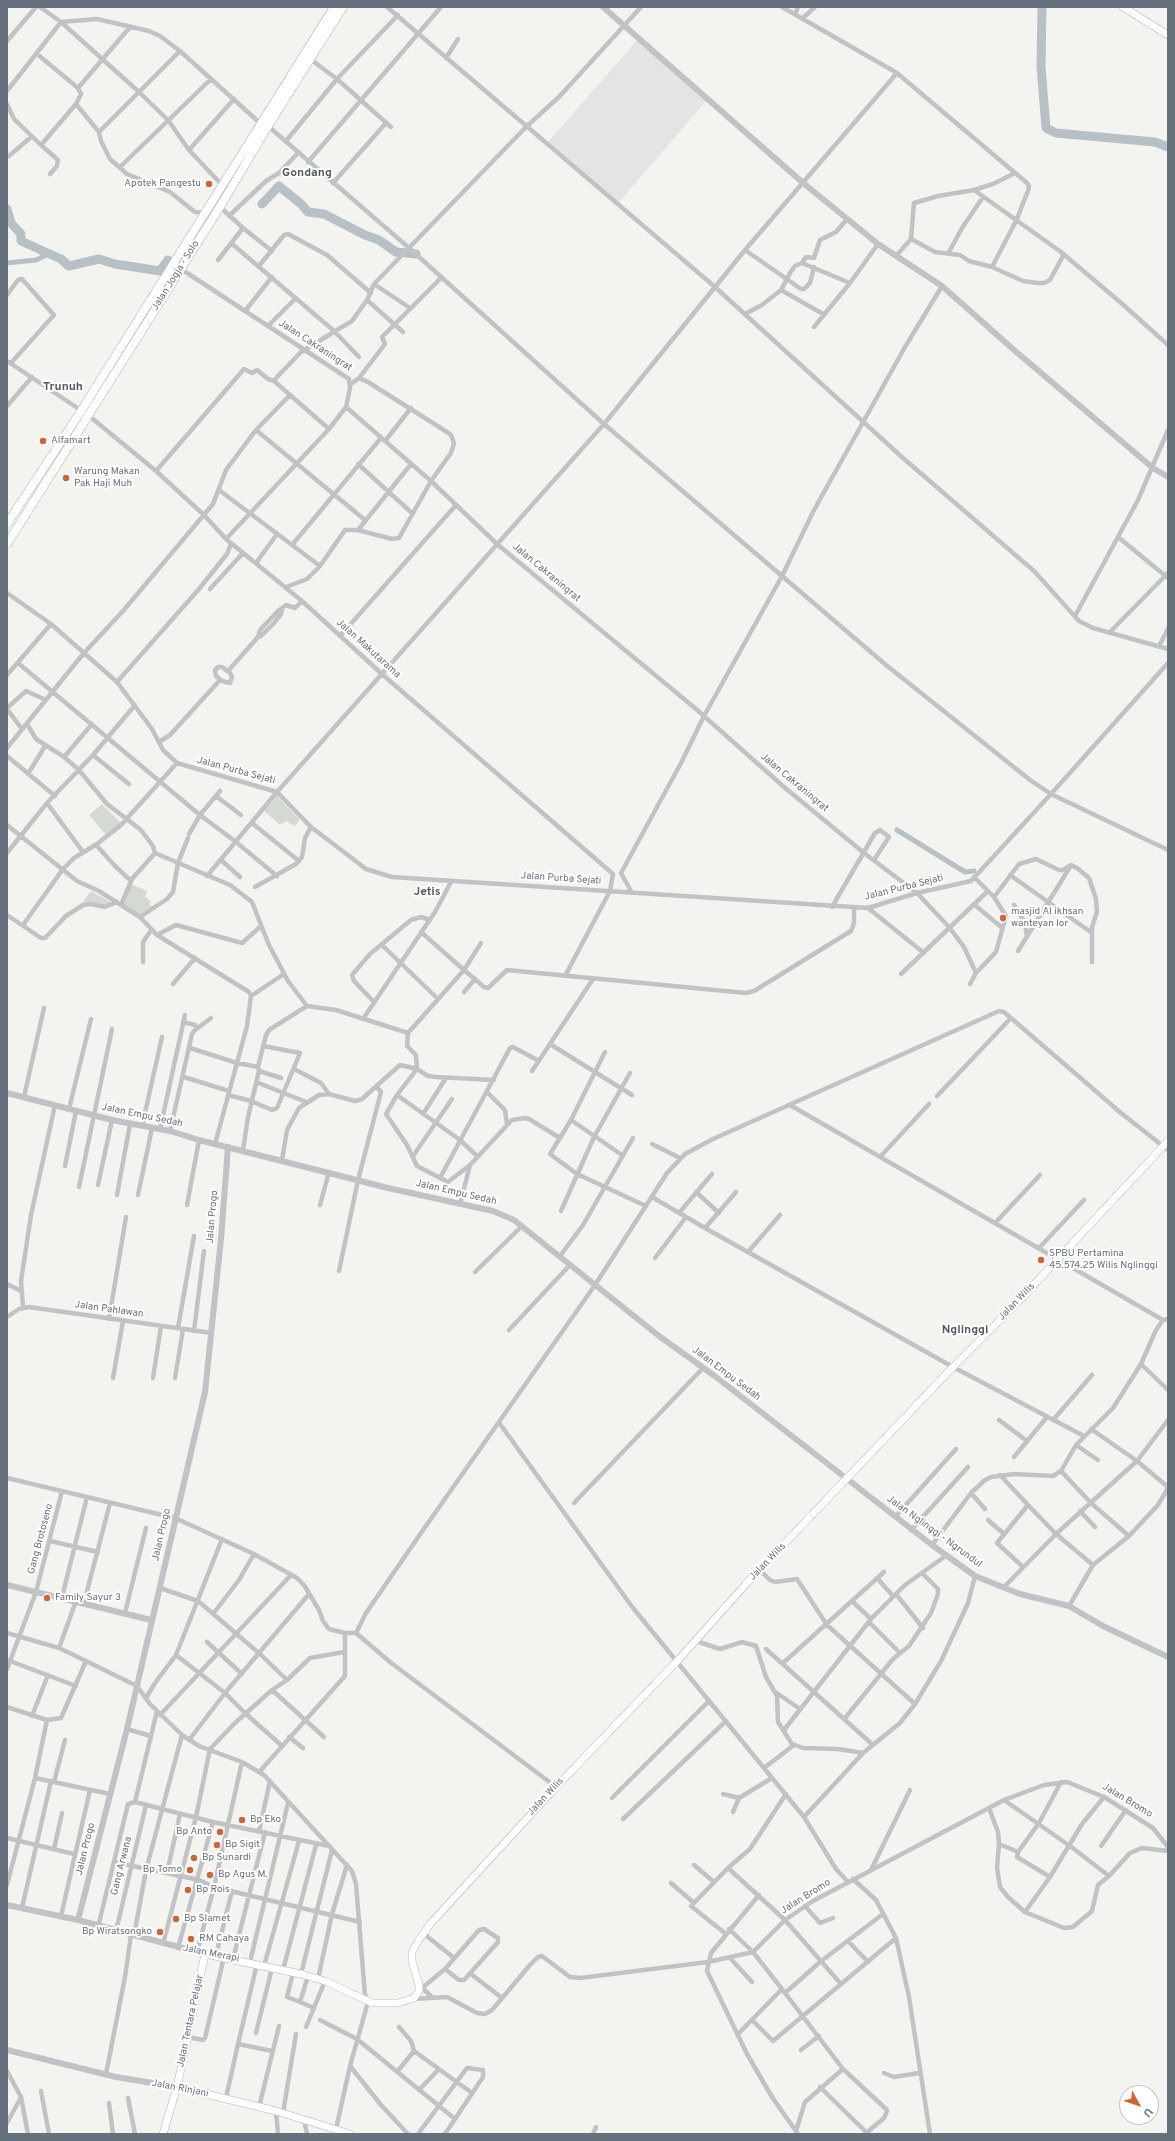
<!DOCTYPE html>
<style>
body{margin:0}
#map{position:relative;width:1175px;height:2141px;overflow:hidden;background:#f3f4f0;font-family:Overpass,sans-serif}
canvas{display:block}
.frame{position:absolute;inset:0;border:8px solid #66717e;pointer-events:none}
.north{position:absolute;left:1119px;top:2085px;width:40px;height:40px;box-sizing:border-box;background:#fff;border:1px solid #c2c6cb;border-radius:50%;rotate:130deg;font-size:11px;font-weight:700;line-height:16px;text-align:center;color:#66717e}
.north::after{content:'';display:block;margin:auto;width:14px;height:18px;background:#d06433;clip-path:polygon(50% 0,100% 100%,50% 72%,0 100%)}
</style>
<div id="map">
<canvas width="1175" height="2141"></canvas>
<div class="frame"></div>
<div class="north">U</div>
</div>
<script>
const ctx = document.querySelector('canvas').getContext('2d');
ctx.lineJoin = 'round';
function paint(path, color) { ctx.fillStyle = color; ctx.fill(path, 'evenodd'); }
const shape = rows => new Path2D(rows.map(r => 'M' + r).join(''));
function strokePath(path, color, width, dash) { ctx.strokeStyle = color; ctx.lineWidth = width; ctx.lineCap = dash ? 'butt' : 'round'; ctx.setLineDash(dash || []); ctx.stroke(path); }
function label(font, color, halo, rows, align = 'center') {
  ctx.font = font + ' Overpass,sans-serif'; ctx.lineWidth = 4; ctx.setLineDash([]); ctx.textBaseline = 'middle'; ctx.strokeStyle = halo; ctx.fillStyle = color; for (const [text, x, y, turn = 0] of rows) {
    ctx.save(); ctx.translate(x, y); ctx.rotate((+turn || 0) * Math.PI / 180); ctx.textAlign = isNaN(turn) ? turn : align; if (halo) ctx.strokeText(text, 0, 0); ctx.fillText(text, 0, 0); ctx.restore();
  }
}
const built = shape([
 [639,38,708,99,619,202,548,142]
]);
const green = shape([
 [277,796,300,820,295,826,286,821,280,825,264,811],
 [102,804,121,823,106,835,89,815],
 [131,884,147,891,145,897,151,901,149,904,153,907,140,916,122,904],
 [91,891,112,903,100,908,84,905,84,900]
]);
const canal = shape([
 [7,263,36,260,48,254],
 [897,830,965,872,974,871]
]);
const river = shape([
 [1042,7,1041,66,1046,128,1056,133,1155,142,1168,147],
 [262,204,279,186,301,204,308,212,324,214,365,235,379,240,396,252,416,254],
 [7,209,11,223,21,234,21,241,61,259,69,266,99,259,115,264,160,271,168,260]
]);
const minor = shape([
 [40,7,61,22,139,92,168,120,189,150,223,186],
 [387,7,715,287,903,458,1034,571,1079,621,1093,628,1168,649],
 [782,7,897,73,1027,183,1029,186,1028,191,1016,221,992,267],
 [795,14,798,7],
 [803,18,815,7],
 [7,41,36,7],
 [37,54,78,88,81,94,76,104,41,145,58,160,57,166,50,174],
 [446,58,458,39],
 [310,59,337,79,391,127],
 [78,88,130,27],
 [7,91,61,22,97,19,149,31,160,36,180,51,261,124],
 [7,104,14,119,41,145],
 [76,104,99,132,101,141,110,159,127,174,170,192,195,212,206,213,214,217],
 [268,126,408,247,604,424,782,576,886,665,1030,780,1051,794,1168,663],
 [99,132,180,51],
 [286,141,337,79,398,15],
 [189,150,234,99],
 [9,156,31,137],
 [308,162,441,7],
 [120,167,211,79],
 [333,183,386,123],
 [974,190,1061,252,1120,302,1168,345],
 [229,216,266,181,279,173,298,153],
 [243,228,272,251],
 [911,239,935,252,960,255,969,261,992,267,1023,281,1037,283,1044,283,1050,280,1064,254],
 [231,243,333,330,359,357],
 [745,250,801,289,804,289,810,283,814,267],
 [949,252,962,228,983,197],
 [896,256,911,239,914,203,938,196,974,190,993,184,1015,173],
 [218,260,243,228,220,207],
 [802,263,806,257,814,258,820,240,836,232,847,219],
 [259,266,284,235,288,234,327,255,371,293],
 [181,269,349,379,350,388,346,407,431,481,497,544,696,709,784,787,864,853,917,893,949,927,964,947,976,973,970,984],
 [374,284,410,308],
 [781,290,823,314],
 [7,295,18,280,22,279,54,315,11,363],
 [367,300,403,332],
 [245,311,272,277],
 [745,314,762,305,781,290,790,273,795,266,802,263,850,283],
 [268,326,296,298],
 [814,327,850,283,878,244],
 [7,361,88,415,156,471,204,515,226,539,302,601,383,675,613,874],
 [359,378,385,344,382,337,441,278],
 [290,395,329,429],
 [7,406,32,377],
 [256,430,365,520],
 [385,441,411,408],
 [358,464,413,514],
 [156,471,244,369,252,373,257,370,268,379,274,381],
 [219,490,320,566],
 [358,530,411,464],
 [1118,537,1168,578],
 [226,539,329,429,346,407],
 [292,545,381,438],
 [256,563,277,534],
 [286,587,307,579,320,566,345,530,358,530,392,539,399,538,431,481,451,453,454,443,451,435,447,432,368,382,359,378,351,384],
 [210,589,243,553],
 [7,593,51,624,117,682,152,729,163,750,177,763,277,792,311,827,357,862,366,869,392,877,868,908,917,893,971,881,1051,794,1168,850],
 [1075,616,1138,500,1168,430],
 [1110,632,1168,573],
 [340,636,456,505],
 [258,637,260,630,278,611,286,605,295,608,302,601],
 [1159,646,1168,629],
 [18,663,200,815,236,842,277,876],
 [218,667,222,667,230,673,232,677,230,683,222,681,216,676,215,670,218,667],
 [228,671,258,637,261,636,274,623,281,614,282,609],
 [7,675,51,624],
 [117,682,199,589,227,554,231,544],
 [7,708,26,691,46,700],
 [7,709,22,729],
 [27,724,36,739,64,757,79,770,107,804,141,830,153,846,155,853],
 [159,742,170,735,220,680],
 [7,748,83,654,123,611,213,504,226,470,256,430,290,395,274,381,277,377,301,352,352,321,367,300,374,284,527,126,559,97,641,7],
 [93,755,129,784],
 [7,756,55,796],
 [64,757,92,724],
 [28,774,45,746],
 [216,796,241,815],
 [47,803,83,852],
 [252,823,299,861],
 [7,825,77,881,99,891,121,905,140,917,157,935,249,992,251,996,247,1026,215,1144],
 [189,834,200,815,220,791],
 [97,844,98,847,115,866,129,879,132,879],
 [7,853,47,803,93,755,135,705],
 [155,853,230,885,252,902,269,945,288,981,307,1006,336,1010,408,1033],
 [221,860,240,877],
 [621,873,681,763,704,716,782,576,814,510,905,347,942,286],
 [621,873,632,893],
 [1010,875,1092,933],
 [207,876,277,792,604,424,745,250,897,73],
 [974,877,994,897,1006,916,996,952,976,973],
 [255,887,296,864,302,857,305,838,311,827],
 [994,897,1019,864,1036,859,1059,870,1063,870,1071,865,1077,868,1089,878,1096,899,1097,912,1092,927,1092,962],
 [121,905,132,879,155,853],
 [975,905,1001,927],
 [1014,905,1025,923,1027,937],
 [832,907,875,833,880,830,889,837,874,860],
 [868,908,924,953],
 [7,915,41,938,45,938,66,916,83,905,91,904,105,907,117,902],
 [140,917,167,899,173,892,178,863,188,838],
 [23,925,63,869,74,858,97,844,121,825,177,763],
 [421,932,464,970,484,987,488,988,507,970,746,993,754,991,851,931,854,923,854,908],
 [157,935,176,925,242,943,260,927],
 [382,945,438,999],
 [1018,951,1070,867],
 [143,962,143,942,152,929],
 [901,974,988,891],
 [565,976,610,891,613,874],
 [173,984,195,958],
 [464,992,475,979],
 [251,996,284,974],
 [374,1002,354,981,352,975,370,954,411,920,421,917,430,920],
 [363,1019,435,912,451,882],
 [183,1022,195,1025],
 [550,1044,632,1095],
 [190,1048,237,1063,258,1067],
 [605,1052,571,1120,550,1154,577,1174,646,1206],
 [294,1069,321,1083,329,1094],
 [259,1071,281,1078],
 [532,1071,593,979],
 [184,1077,229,1091],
 [256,1082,306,1102],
 [487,1092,505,1110,507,1124],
 [228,1095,251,1101,272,1110,277,1108,300,1053,263,1046],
 [397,1095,460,1140,477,1156],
 [937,1096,1011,1018],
 [24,1097,44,1008],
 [790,1105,1163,1320],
 [69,1109,91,1019],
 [423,1114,446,1078],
 [571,1120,622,1155],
 [142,1126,162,1037],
 [160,1129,185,1015],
 [170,1131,192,1034,195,1030,211,1018],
 [652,1144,680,1158],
 [243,1150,248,1117,259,1071,258,1067,266,1035,269,1030,307,1006],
 [413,1156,452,1099],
 [880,1157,929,1104],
 [282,1160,287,1130,299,1108,319,1095,329,1094,355,1101,362,1099,400,1065,417,1069,428,1076,436,1077,494,1080],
 [470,1165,448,1182,417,1166,407,1145,386,1114,397,1095,417,1069,416,1055,407,1046,408,1033,464,970,481,943],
 [65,1166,76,1111],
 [440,1178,510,1048,513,1047,539,1061],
 [98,1185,112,1120],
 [79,1187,112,1029],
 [696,1192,719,1213],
 [117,1195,130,1124],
 [138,1195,152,1128],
 [652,1197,705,1228,953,1367,1084,1436],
 [460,1204,470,1165,512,1120,525,1118,529,1119,560,1138],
 [187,1205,199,1140],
 [320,1205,329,1172],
 [561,1211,594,1137,630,1073],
 [679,1213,712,1174],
 [995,1223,1040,1175],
 [705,1228,736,1192],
 [1039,1248,1084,1200],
 [748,1252,780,1215],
 [560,1256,583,1225,633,1138],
 [655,1258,686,1217],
 [339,1271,358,1180,381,1092,377,1087],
 [475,1272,522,1226],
 [7,1284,21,1291],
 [23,1307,21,1281,31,1215,55,1105],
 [7,1317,19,1309,29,1307,212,1333],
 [109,1319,126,1217],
 [178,1328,194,1236],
 [509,1330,570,1265],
 [194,1331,204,1251],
 [1141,1364,1168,1390],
 [113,1378,123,1321],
 [153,1378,161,1326],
 [175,1378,183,1329],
 [999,1420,1027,1441],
 [1053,1420,1092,1375],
 [500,1424,633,1608,804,1817,836,1869,848,1882],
 [1091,1429,1137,1461,1168,1487],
 [1076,1445,1098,1460],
 [1014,1457,1047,1417],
 [1061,1471,1091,1503,1129,1536],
 [1000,1475,1028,1505],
 [7,1478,175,1518,254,1554,297,1578,304,1585,319,1610,323,1621,329,1629,345,1633,356,1633,390,1662,556,1787],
 [971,1493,985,1509],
 [574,1503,703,1368],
 [1080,1511,1095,1527],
 [895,1517,956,1449],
 [988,1520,1003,1533],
 [911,1530,968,1467],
 [50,1541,98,1552],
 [932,1545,971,1493,985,1480,991,1477,1015,1474,1053,1476,1061,1471,1076,1445,1113,1408,1141,1364,1156,1330,1163,1320,1168,1319],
 [1023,1567,997,1543,1028,1505,1056,1534,1093,1565],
 [760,1570,770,1580,775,1582,797,1579,827,1625,915,1704],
 [877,1578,893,1596],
 [1004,1587,1056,1534,1137,1461,1168,1420],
 [160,1588,198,1601,204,1606,260,1654,287,1680],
 [896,1594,923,1628],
 [62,1597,87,1497],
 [853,1602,871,1619],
 [84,1603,110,1503],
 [1069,1606,1093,1565,1129,1536,1158,1505,1168,1488],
 [125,1613,146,1528],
 [213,1614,239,1580,254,1554],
 [869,1622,900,1653],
 [7,1633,59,1648,86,1661],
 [356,1633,366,1613,421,1533,595,1285,667,1173,685,1154,713,1139,999,1011,1004,1012,1121,1113,1168,1150],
 [696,1641,720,1649,742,1642,756,1646,766,1677,777,1696,778,1722,792,1744,803,1748,838,1749,863,1753],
 [207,1642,242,1674],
 [59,1648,76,1601],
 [766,1649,873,1745],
 [176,1655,225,1693,246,1714,281,1745],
 [10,1661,76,1686],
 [783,1663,884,1572],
 [7,1669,36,1592,62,1491],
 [272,1690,324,1737],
 [774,1691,800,1709],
 [146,1698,155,1683,176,1655,222,1539],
 [7,1707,47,1720,61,1718,86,1661,137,1686,150,1704,182,1735,199,1746,242,1762,264,1775,352,1871,356,1884,365,1995,368,2002,350,2066,336,2129],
 [157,1711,135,1802,213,1822,329,1846],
 [160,1715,291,1575],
 [32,1716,48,1675],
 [845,1718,893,1659,909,1646,931,1613,938,1594,938,1589,922,1573],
 [127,1729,151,1736],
 [784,1730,871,1619,905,1585,947,1555],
 [289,1737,303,1748],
 [189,1740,225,1693,309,1594],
 [764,1768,794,1745],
 [260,1771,345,1676,345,1633],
 [35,1778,110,1794],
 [54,1782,65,1740],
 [723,1794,739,1798,772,1778],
 [612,1798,709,1701],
 [1004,1800,1070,1846,1109,1876],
 [989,1808,998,1832,999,1844,997,1868,1000,1887,1008,1897,1025,1912,1064,1928,1073,1927,1092,1911,1098,1885,1109,1876,1130,1853,1142,1848,1168,1851],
 [733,1812,739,1798],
 [804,1817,863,1753,900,1723,915,1704,941,1661,957,1627,968,1603,975,1576],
 [623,1819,726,1721],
 [259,1831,270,1781],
 [7,1838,74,1854],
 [999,1844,1018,1852],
 [1101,1846,1126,1810],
 [54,1849,62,1813],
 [114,1862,199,1880,214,1887,360,1922],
 [694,1865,714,1882],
 [728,1868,785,1920,841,1984],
 [871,1870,910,1790],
 [167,1873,180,1814],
 [1050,1877,1017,1857,1018,1852,1039,1823,1061,1782],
 [853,1879,876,1900,896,1938,909,1997,930,2134],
 [671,1883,694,1903],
 [7,1885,35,1778,47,1720],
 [759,1895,711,1953,707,1971,747,2054,772,2097,798,2134],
 [805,1906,820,1923,833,1918],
 [22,1908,51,1781],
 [1025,1912,1050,1877,1082,1824,1104,1797],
 [61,1916,90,1790],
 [98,1927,128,1804,135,1802],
 [729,1929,753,1952,785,1993,820,1962,883,1914],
 [116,1931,146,1805],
 [423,1933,454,1958],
 [726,1934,691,1906,728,1868,750,1849,786,1794],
 [134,1936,146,1870,182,1735],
 [848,1941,868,1962],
 [163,1944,196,1817,210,1749,235,1723,272,1690,287,1680,310,1658,344,1652],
 [178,1948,213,1822],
 [197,1952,214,1887,242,1762],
 [216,1955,232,1891],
 [730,1958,752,1982],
 [233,1959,265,1832],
 [250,1962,288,1803],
 [257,1964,238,2044,272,2051],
 [264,1966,299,1841],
 [283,1970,316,1845],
 [293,1973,287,1997,300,2002],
 [301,1974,332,1850],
 [471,1974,502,1998],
 [308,1976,300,2002,314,2008],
 [318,1979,332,1914,347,1865],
 [420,1986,432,1997],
 [422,1988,445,1969,479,1930,484,1929,498,1938,498,1942,464,1980,459,1980,445,1969],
 [785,1993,843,2069,886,2109,887,2111,884,2118,865,2134],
 [413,1999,447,1997,477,2013,485,2014,492,2010,530,1965,538,1957,542,1956,570,1977,580,1978,708,1962,753,1952,785,1920,813,1901,1004,1800,1044,1785,1067,1782,1104,1797,1153,1828,1168,1847],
 [320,2020,357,2039,455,2119],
 [752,2020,773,2041,896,1938],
 [306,2027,325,1981],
 [399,2027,411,2041,414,2051,472,2093],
 [256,2033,272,1968],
 [738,2034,782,1989],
 [187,2037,203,2040,205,2038,224,1957],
 [801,2050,819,2036],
 [350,2066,381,2105,408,2134],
 [7,2071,21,2097,28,2134],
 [397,2072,414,2051],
 [884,2073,894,2077,919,2073],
 [106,2074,125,1977,131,1935],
 [820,2087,868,2134],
 [419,2090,439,2069],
 [41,2091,49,2134],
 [128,2098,135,2134],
 [226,2098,238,2044],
 [109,2103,113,2134],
 [259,2107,279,2026],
 [276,2111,278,2134],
 [283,2113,296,2034],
 [304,2120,307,2134],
 [7,2123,20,2099],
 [796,2131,805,2102,843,2069],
 [418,2134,467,2068,483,2070,483,2077,445,2134],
 [593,2134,596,2127]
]);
const tertiary = shape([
 [603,7,802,182,878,244,942,286,1014,350,1153,468,1168,477],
 [7,1093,112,1120,170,1131,199,1140,388,1188,493,1211,514,1220,659,1336,716,1377,932,1545,975,1576,1020,1594,1069,1606,1103,1626,1168,1657],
 [7,1585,151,1620],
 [7,1905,78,1920,205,1954],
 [78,1920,127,1729,205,1392,221,1239,228,1147],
 [7,2050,116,2077,177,2087]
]);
const secondary = shape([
 [1123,7,1168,35],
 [177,2087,276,2111,350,2134],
 [163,2134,177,2087,205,1954,301,1974,325,1981,372,2003,398,2003,414,1998,419,1991,419,1985,412,1961,412,1952,418,1941,431,1923,556,1787,680,1658,746,1584,953,1367,1015,1305,1168,1141]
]);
const trunk = shape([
 [7,524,81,411,334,7],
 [7,544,220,207,268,126,343,7]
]);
const markers = [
 [209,184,4,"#d06433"],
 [43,441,4,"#d06433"],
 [66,478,4,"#d06433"],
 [1003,918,4,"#d06433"],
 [1041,1260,4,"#d06433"],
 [47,1598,4,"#d06433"],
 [242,1820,4,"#d06433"],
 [220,1832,4,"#d06433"],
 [217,1845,4,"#d06433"],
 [194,1858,4,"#d06433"],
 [190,1870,4,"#d06433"],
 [210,1875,4,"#d06433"],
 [188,1890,4,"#d06433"],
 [176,1919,4,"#d06433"],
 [160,1932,4,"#d06433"],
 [191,1939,4,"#d06433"]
];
const poiNames = [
 ["Apotek Pangestu",201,184,"right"],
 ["Alfamart",51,441],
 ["Warung Makan",74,472],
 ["Pak Haji Muh",74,484],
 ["masjid Al ikhsan",1011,912],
 ["wanteyan lor",1011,924],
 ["SPBU Pertamina",1049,1254],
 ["45.574.25 Wilis Nglinggi",1049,1266],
 ["Family Sayur 3",55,1598],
 ["Bp Eko",250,1820],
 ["Bp Anto",212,1832,"right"],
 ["Bp Sigit",225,1845],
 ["Bp Sunardi",202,1858],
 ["Bp Tomo",182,1870,"right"],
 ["Bp Agus M.",218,1875],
 ["Bp Rois",196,1890],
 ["Bp Slamet",184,1919],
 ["Bp Wiratsongko",152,1932,"right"],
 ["RM Cahaya",199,1939]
];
const streetNames = [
 ["Jalan Jogja - Solo",176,276,-58],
 ["Jalan Cakraningrat",315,346,33],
 ["Jalan Cakraningrat",546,573,40],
 ["Jalan Makutarama",368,649,42],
 ["Jalan Purba Sejati",236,771,15],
 ["Jalan Cakraningrat",794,783,40],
 ["Jalan Purba Sejati",561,879,4],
 ["Jalan Purba Sejati",904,888,-14],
 ["Jalan Empu Sedah",142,1116,12],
 ["Jalan Empu Sedah",456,1193,13],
 ["Jalan Progo",213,1217,-85],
 ["Jalan Wilis",1017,1302,-46],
 ["Jalan Pahlawan",109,1310,8],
 ["Jalan Empu Sedah",726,1374,37],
 ["Jalan Nglinggi - Ngrundul",934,1532,36],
 ["Jalan Progo",162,1535,-77],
 ["Gang Brotoseno",41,1539,-75],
 ["Jalan Wilis",768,1562,-46],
 ["Jalan Wilis",546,1797,-47],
 ["Jalan Bromo",1127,1801,31],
 ["Jalan Progo",86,1849,-76],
 ["Gang Arwana",122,1866,-76],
 ["Jalan Bromo",806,1897,-32],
 ["Jalan Merapi",211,1954,11],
 ["Jalan Tentara Pelajar",191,2021,-78],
 ["Jalan Rinjani",180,2089,11]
];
const quarterNames = [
 ["Gondang",307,174],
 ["Trunuh",63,388],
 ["Jetis",427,893],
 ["Nglinggi",965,1331]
];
paint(built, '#e4e5e3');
paint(green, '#d4dad2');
strokePath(canal, '#b7c1c5', 5);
strokePath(river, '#b7c1c5', 9);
strokePath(secondary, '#b2b6ba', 8);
strokePath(trunk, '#b2b5b8', 9);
strokePath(minor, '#c0c2c5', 4.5);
strokePath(tertiary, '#c0c2c5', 6);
strokePath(secondary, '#fff', 7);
strokePath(trunk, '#fff', 8);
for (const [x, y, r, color] of markers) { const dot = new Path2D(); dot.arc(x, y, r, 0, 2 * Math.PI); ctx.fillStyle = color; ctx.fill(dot); strokePath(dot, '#fff', 1.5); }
label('10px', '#66717e', '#fff', poiNames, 'left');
label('10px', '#66717e', '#fff', streetNames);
label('bold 12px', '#535b64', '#fff', quarterNames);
</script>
